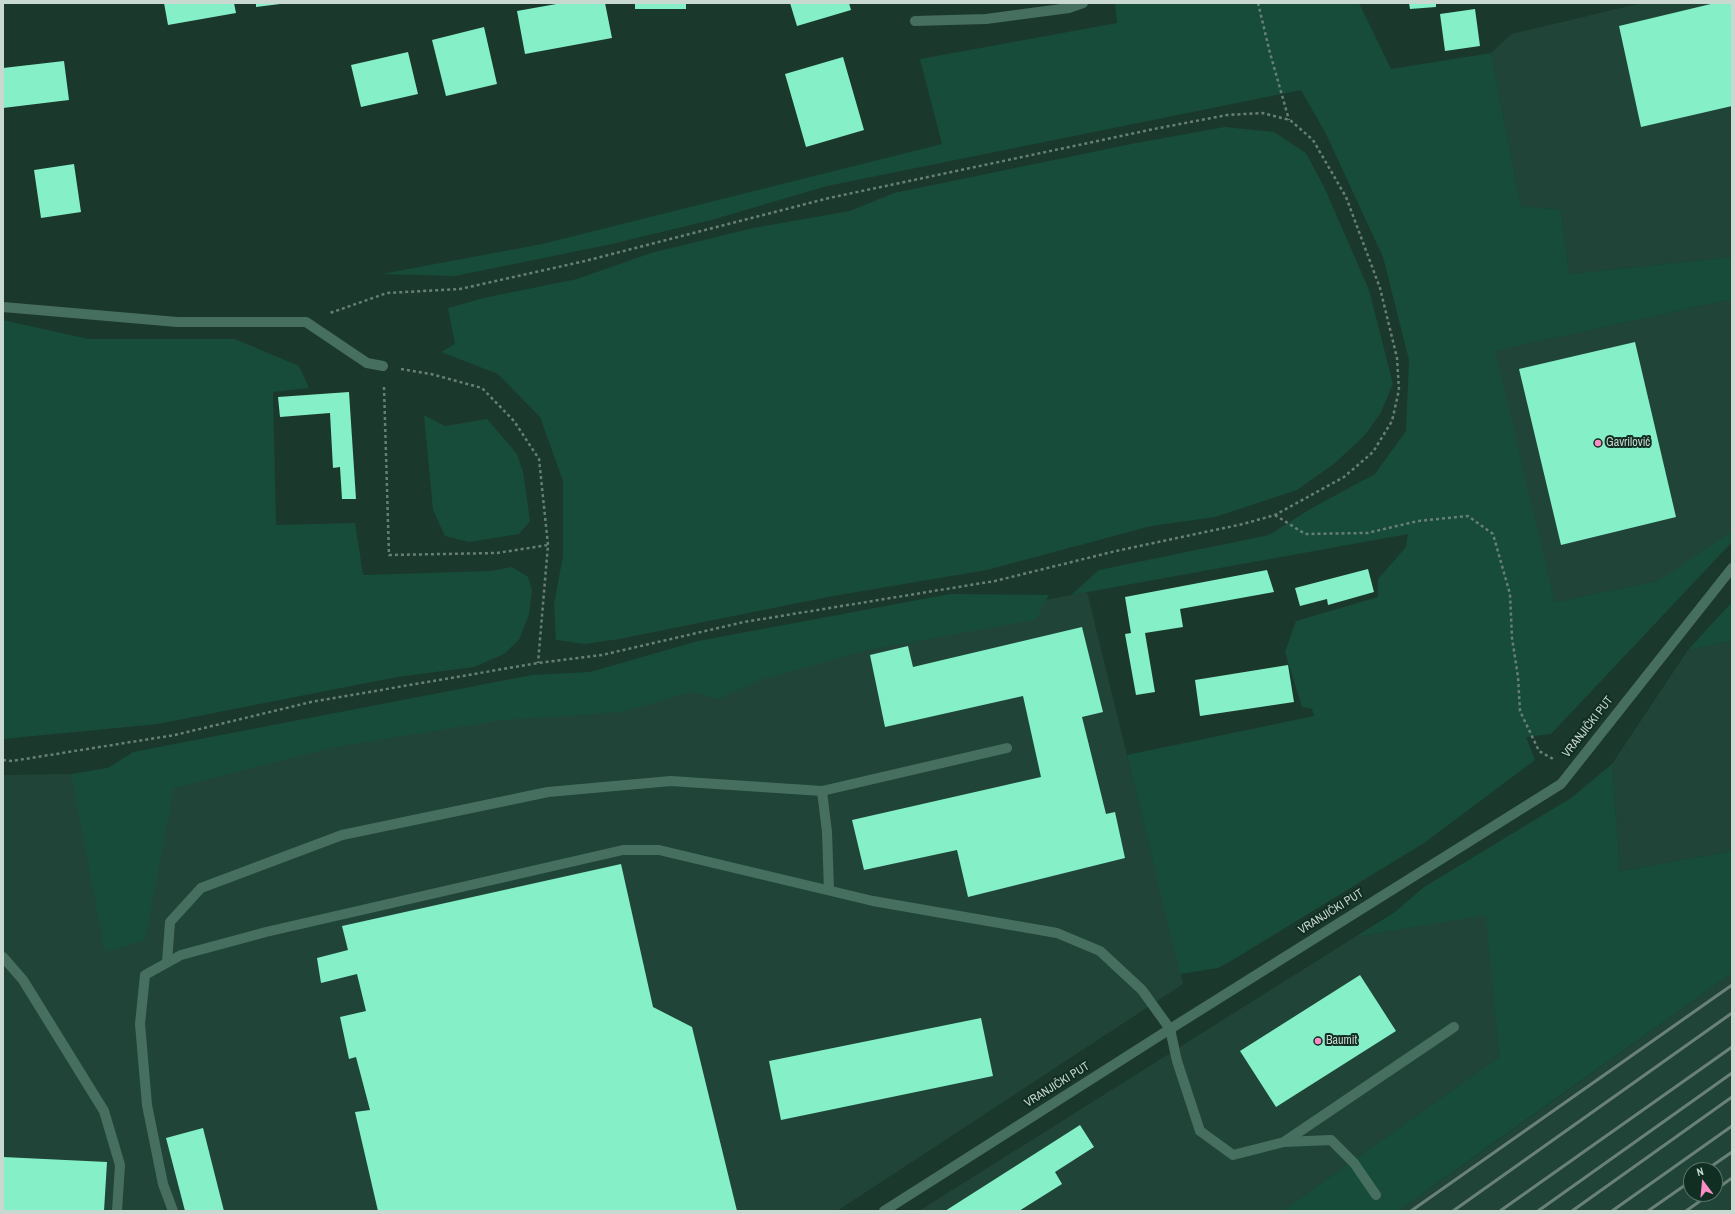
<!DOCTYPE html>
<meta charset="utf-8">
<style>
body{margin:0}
#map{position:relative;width:1735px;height:1214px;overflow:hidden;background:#1b382d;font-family:"Archivo Narrow",sans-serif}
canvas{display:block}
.frame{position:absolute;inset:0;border:4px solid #c9d9d2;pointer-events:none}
.north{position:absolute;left:1683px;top:1162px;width:40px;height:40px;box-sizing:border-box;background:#112e23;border:1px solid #5b7269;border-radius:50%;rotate:344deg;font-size:11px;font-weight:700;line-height:16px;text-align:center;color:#c9d9d2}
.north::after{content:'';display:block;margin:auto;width:14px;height:18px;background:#fa8fc8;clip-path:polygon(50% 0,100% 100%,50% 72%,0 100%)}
</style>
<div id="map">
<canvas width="1735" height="1214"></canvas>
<div class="frame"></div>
<div class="north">N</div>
</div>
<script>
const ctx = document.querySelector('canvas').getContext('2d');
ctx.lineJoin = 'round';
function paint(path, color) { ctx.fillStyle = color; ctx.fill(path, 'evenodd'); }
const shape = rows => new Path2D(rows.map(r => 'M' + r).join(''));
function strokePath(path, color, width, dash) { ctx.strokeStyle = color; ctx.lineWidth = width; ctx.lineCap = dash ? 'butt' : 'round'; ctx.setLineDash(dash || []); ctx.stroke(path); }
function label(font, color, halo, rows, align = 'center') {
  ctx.font = font + ' "Archivo Narrow",sans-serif'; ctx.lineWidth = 4; ctx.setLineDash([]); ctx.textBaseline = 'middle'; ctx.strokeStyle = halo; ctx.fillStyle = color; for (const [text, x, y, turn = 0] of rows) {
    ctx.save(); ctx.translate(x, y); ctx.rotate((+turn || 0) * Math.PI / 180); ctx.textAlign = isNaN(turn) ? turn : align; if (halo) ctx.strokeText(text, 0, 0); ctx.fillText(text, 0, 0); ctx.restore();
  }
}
const built = shape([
 [1642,3,1732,3,1732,257,1569,274,1561,210,1521,206,1491,53,1512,34],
 [1732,299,1732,531,1659,581,1555,602,1494,351],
 [1087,592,1183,984,837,1211,3,1211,3,775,71,774,108,768,741,659],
 [1732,641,1732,851,1620,871,1612,764,1688,650],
 [1487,914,1499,1057,1282,1211,919,1211,1355,937],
 [1732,973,1732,1211,1398,1211,1490,1146],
 [1691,1170,1715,1170,1715,1194,1691,1194]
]);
const green = shape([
 [1115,3,1359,3,1391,69,1491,53,1521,206,1561,210,1569,274,1732,257,1732,299,1495,351,1555,602,1658,581,1732,531,1732,542,1551,734,1526,737,1535,760,1424,843,1231,961,1218,968,1180,974,1127,755,1314,716,1312,709,1302,707,1285,652,1296,621,1378,597,1378,579,1406,547,1408,534,1071,595,1099,570,1269,535,1312,508,1375,474,1406,431,1409,360,1383,257,1326,134,1301,90,827,186,715,219,612,244,455,276,382,274,542,244,942,144,920,59,1117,23],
 [1225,127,1274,132,1306,153,1325,189,1369,290,1393,384,1380,414,1365,435,1335,463,1297,490,1215,517,1151,526,987,570,833,596,619,639,585,644,556,640,554,604,563,556,563,481,540,417,498,374,441,352,455,344,448,308,488,297,577,279,651,253,753,228,850,211,894,193,1136,143],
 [3,320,88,339,235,339,299,366,309,388,273,392,276,525,355,523,363,575,491,571,512,567,528,577,532,591,529,614,519,640,504,654,474,667,397,677,158,724,3,739],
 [424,415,445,426,487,419,517,454,523,472,530,521,519,534,469,542,445,536,433,510],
 [950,594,1049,595,1035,620,871,649,760,680,719,699,692,692,621,712,502,720,330,748,174,788,145,940,105,952,71,774,108,768,133,752,532,675,590,672,698,641],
 [1732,602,1732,641,1688,650],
 [1612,764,1620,871,1732,851,1732,973,1398,1211,1282,1211,1499,1057,1486,915,1355,937,1395,912,1424,887,1571,798]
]);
const building = shape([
 [164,3,234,3,236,13,168,25],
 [256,3,280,3,280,4,256,7],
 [562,3,605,3,612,38,525,54,517,11],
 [635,3,686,3,686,9,635,9],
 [790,3,849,3,851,10,797,26],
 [1409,3,1436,3,1436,7,1410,9],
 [1715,3,1732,3,1732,106,1641,127,1619,26],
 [1475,9,1480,46,1445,51,1440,14],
 [484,27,497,84,446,96,432,40],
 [408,52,418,94,361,107,351,65],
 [843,57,864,130,806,147,785,74],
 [64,61,69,100,3,108,3,68],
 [74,164,81,212,41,218,34,170],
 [1635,342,1676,517,1561,545,1519,369],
 [349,392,356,499,342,499,340,467,333,468,330,413,280,417,278,397],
 [1368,569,1374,592,1328,605,1327,599,1300,606,1295,588],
 [1267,570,1274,592,1180,609,1183,627,1145,633,1155,692,1136,695,1125,634,1131,633,1125,597],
 [1082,627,1103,712,1082,717,1106,814,1115,812,1125,858,968,897,957,850,864,870,852,820,1041,777,1023,696,885,727,870,655,908,646,913,667],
 [1288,665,1294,702,1200,716,1195,680],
 [621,864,653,1007,692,1027,737,1211,378,1211,355,1112,370,1110,356,1057,349,1059,340,1017,366,1011,357,974,321,983,317,958,348,950,342,926],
 [1360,975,1396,1031,1276,1107,1240,1051],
 [981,1018,993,1076,781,1120,769,1061],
 [1080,1125,1094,1147,1055,1172,1062,1184,1019,1211,945,1211],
 [203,1128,224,1211,185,1211,166,1138],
 [3,1157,107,1162,104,1211,3,1211]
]);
const path = shape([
 [1258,3,1270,53,1289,120],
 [401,369,431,374,482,388,514,421,539,459,548,545,538,663],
 [384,387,389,555,497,553,548,545],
 [1275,515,1305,534,1367,533,1418,521,1468,516,1493,534,1510,594,1512,638,1518,677,1520,711,1539,751,1555,760],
 [3,760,12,761,175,735,311,702,538,663,602,655,744,622,995,581,1116,551,1243,524,1275,515,1344,477,1373,452,1392,421,1399,390,1397,358,1380,288,1346,197,1313,140,1290,120,1262,113,1227,115,1154,129,829,198,585,261,460,289,387,293,330,313]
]);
const lane = shape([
 [915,21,986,19,1069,8,1083,3],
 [3,307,177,322,306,322,367,363,383,366],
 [822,791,1007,748],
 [3,957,23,980,104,1111,120,1165,117,1211],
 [167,962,170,922,201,888,342,835,548,792,671,781,822,791,827,832,829,890],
 [1284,1142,1331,1140,1354,1163,1376,1195],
 [173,1211,163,1184,147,1105,140,1024,145,975,181,955,266,932,623,850,659,850,873,901,1057,933,1100,951,1142,990,1170,1029,1177,1061,1200,1131,1233,1155,1284,1142,1454,1027]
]);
const street = shape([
 [884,1211,1170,1029,1561,784,1732,568]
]);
const rail = shape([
 [1706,1170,1732,1152],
 [1715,1190,1732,1178],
 [1411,1211,1732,985],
 [1453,1211,1732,1013],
 [1500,1211,1732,1047],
 [1538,1211,1732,1073],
 [1572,1211,1732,1097],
 [1612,1211,1732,1126],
 [1648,1211,1691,1181],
 [1686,1211,1710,1194]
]);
const markers = [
 [1598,443,4,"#fa8fc8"],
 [1318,1041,4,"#fa8fc8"]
];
const poiNames = [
 ["Gavrilović",1606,443],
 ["Baumit",1326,1041]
];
const streetNames = [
 ["VRANJIČKI PUT",1588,727,-52],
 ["VRANJIČKI PUT",1331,912,-32],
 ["VRANJIČKI PUT",1057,1085,-32]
];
paint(built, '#204538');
paint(green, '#174c3b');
paint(building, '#85efc8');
strokePath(path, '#687f76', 2.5, [3, 3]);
strokePath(lane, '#476f5f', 10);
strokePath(street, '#476f5f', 10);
strokePath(rail, '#6a8178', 3);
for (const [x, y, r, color] of markers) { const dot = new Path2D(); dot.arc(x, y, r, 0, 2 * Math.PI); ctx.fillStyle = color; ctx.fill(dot); strokePath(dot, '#112e23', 1.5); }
label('12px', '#c9d9d2', '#112e23', poiNames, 'left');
label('12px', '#c9d9d2', '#112e23', streetNames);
</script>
